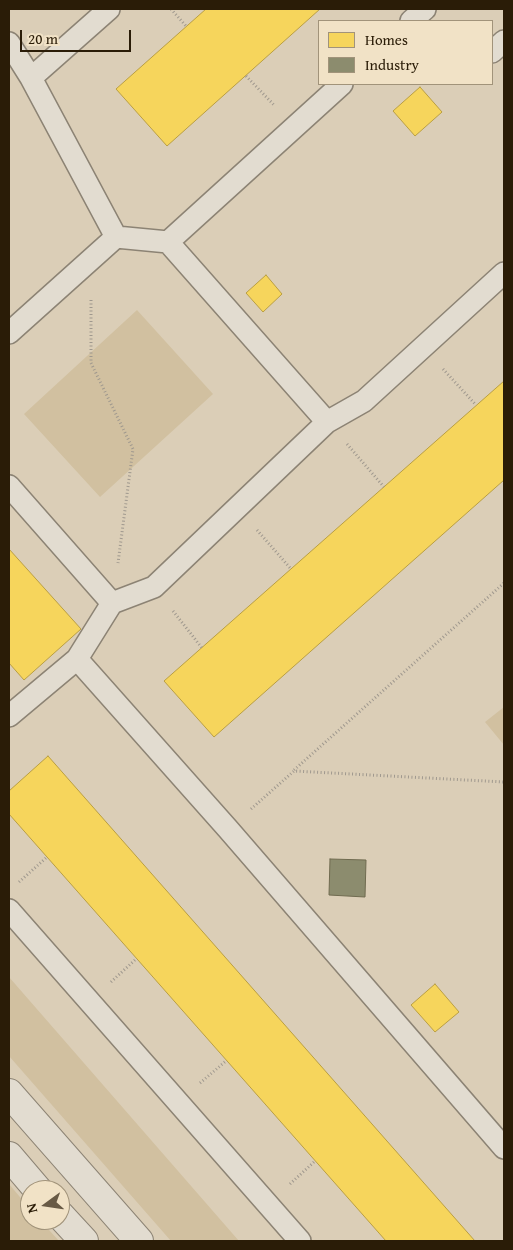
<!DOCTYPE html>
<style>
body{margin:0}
#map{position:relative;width:513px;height:1250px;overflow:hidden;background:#dbceb7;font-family:"Gentium Book Plus",serif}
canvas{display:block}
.frame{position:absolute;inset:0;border:10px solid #2a1c07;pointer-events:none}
.legend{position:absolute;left:318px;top:20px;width:175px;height:65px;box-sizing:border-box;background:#f1e2c6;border:1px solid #a1937a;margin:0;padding:6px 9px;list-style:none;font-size:15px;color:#2a1c07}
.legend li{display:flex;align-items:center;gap:10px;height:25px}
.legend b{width:25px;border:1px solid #a1937a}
.north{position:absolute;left:20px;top:1180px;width:50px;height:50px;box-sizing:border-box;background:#f1e2c6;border:1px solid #a1937a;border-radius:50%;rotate:256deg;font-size:14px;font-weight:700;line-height:20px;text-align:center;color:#2a1c07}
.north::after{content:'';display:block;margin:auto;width:18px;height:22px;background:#685a45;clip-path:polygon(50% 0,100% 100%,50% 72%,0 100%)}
.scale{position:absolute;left:20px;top:30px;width:111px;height:22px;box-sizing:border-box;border:2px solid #2a1c07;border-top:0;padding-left:6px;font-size:15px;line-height:18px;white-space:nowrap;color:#2a1c07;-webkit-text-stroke:4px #f1e2c6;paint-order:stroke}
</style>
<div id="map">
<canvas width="513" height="1250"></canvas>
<div class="frame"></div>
<ul class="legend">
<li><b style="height:14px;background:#f6d55c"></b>Homes</li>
<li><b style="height:14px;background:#8c8c6e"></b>Industry</li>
</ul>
<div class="north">N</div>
<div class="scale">20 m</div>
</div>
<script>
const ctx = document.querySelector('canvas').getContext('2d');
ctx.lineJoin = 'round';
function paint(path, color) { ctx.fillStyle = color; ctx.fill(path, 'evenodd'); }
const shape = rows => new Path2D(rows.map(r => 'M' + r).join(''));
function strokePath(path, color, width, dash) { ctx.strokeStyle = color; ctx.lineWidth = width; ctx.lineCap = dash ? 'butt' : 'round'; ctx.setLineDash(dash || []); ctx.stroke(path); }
const green = shape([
 [137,310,213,394,100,497,24,414],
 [504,707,504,745,485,722],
 [9,977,239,1241,171,1241,9,1056],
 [9,1184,30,1209,30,1220,40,1220,59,1241,9,1241]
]);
const homes = shape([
 [206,9,320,9,167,146,116,89,206,9],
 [420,87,442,112,415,136,393,111,420,87],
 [266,275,282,294,263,312,246,293,266,275],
 [504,381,504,480,214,737,164,681,504,381],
 [9,549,81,629,24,680,9,663,9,549],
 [48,756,475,1241,386,1241,47,857,9,814,9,791,48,756],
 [435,984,459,1012,435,1032,411,1005,435,984]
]);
const industry = shape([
 [330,859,366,860,365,897,329,895,330,859]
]);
const path = shape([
 [171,9,186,26],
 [246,76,275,106],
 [91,300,91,363,133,449,118,563],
 [443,369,476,405],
 [347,444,384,487],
 [257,530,291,569],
 [173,611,202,648],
 [294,770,504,583],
 [251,809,294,771,504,782],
 [19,882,47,857],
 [111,982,136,959],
 [200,1083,226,1061],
 [290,1184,315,1161]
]);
const service = shape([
 [411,21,425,9],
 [9,43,31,78,116,237],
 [492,52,504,41],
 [31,78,109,9],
 [168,242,342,84],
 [9,333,116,237,168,242,327,422],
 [9,486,112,603,77,659,9,716],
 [112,603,154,587,327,422,364,401,504,273],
 [77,659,228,829,504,1148],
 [9,910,300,1241]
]);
const tertiary = shape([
 [9,1093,139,1241],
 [9,1156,38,1190],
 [60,1215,84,1241]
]);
paint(green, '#d1c0a0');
paint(homes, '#f6d55c');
strokePath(homes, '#b99e42', 1);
paint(industry, '#8c8c6e');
strokePath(industry, '#6f6a4f', 1);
strokePath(service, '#8c8374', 24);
strokePath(tertiary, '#8c8374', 30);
strokePath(path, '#9f988e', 3, [1, 2.5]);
strokePath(service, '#e2dcd0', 21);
strokePath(tertiary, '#e2dcd0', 28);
</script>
